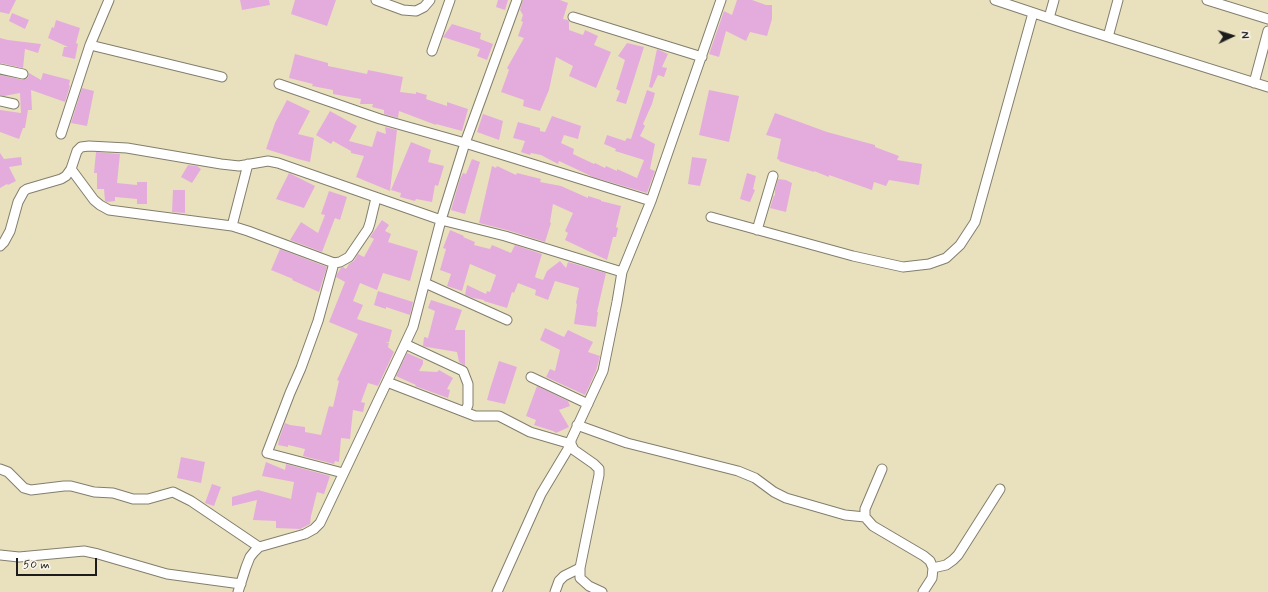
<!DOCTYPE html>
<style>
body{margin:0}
#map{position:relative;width:1268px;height:592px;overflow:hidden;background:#e9e1be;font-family:Mynerve,sans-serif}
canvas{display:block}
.north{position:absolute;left:1212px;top:16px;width:40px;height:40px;-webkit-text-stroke:3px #fbf7ec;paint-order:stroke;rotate:86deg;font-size:11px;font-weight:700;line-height:16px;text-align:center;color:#1c1c1c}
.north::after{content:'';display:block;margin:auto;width:14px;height:18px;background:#1c1c1c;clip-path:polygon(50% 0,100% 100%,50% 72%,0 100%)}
.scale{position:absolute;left:16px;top:558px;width:81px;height:18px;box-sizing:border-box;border:2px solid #1c1c1c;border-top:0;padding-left:5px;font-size:12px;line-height:14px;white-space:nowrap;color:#1c1c1c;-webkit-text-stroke:3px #fbf7ec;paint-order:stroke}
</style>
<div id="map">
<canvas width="1268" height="592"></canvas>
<div class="north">N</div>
<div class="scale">50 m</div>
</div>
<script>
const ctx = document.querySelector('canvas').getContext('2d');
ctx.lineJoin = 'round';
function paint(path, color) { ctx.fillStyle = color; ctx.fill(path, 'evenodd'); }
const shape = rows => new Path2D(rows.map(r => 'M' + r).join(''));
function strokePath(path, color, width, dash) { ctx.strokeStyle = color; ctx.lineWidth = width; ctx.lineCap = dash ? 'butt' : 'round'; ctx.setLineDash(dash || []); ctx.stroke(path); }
const building = shape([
 [0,0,16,0,9,14,0,12],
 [240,0,269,0,270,5,242,10],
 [295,0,336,0,327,26,291,14],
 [498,0,508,0,505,10,496,7],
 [523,0,560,0,568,3,563,19,568,20,569,22,569,30,583,35,585,30,598,36,594,45,611,52,596,88,569,76,573,66,556,57,549,90,540,111,523,106,524,100,501,92,509,70,507,68,524,38,518,36,523,22,521,21,523,15,520,10],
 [737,0,752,0,766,5,772,5,772,19,767,36,750,32,746,41,726,31,719,57,709,54,724,11,732,15],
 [12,13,29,20,25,29,9,21],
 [56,20,80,28,76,43,78,44,75,59,62,56,64,47,68,47,48,38,52,27,54,28],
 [452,24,481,33,480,39,493,44,487,60,477,56,480,49,443,37],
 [0,38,8,40,41,44,38,53,25,49,23,68,0,63],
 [627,43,644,47,626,104,616,101,620,91,616,89,625,60,618,56],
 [657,49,668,54,662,67,667,68,664,77,658,75,652,88,649,87],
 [295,54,328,63,328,66,367,74,368,70,403,77,400,92,416,94,416,92,427,95,426,99,447,106,447,102,468,109,462,131,436,124,436,125,399,111,398,118,384,114,384,110,372,107,373,104,360,104,361,99,333,94,333,90,312,86,313,84,289,78],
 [29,73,41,80,43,73,70,80,69,85,70,86,65,102,31,90,32,110,28,110,25,128,23,128,19,139,0,132,0,110,21,113,20,93,4,96,0,95,0,75,24,80,28,78],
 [82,88,94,91,87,126,71,123],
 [647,90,655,93,652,104,643,124,645,126,640,136,655,144,650,169,655,171,647,193,593,177,559,161,558,164,541,155,531,153,530,155,521,152,525,141,513,138,518,122,540,128,540,131,545,132,552,116,581,126,578,139,564,135,561,143,574,149,573,154,594,164,595,163,605,168,606,166,617,171,617,169,637,178,644,160,615,151,616,149,604,144,607,135,625,141,627,138,631,139],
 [709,90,739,96,729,142,699,135],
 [287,100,310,111,298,134,314,138,310,162,298,159,266,149,275,123],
 [330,111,357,126,349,141,372,147,377,131,386,134,385,127,397,130,390,191,356,177,364,156,351,153,351,151,333,141,331,144,316,135],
 [775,113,827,132,875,145,875,147,899,156,897,160,922,164,919,185,889,180,886,186,874,182,872,190,829,175,829,177,814,171,814,172,779,161,780,160,777,159,781,139,766,135],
 [483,114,503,121,499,140,477,132],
 [411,142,431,150,428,162,444,166,438,186,435,185,432,202,416,199,415,201,400,197,401,193,391,190],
 [96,152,120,154,117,183,137,185,137,182,147,182,147,204,137,204,137,199,115,197,115,201,107,202,105,201,104,189,97,189,97,173,94,173],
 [0,153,4,159,21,157,22,165,9,167,16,181,8,185,7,184,0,188],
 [692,157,707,159,700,186,688,184],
 [472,159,480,162,465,214,451,210,460,179,463,173,466,174],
 [188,165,197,166,201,169,192,183,181,177],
 [492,166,496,168,497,166,516,175,517,173,541,179,540,182,561,186,588,198,588,196,601,200,601,201,621,206,616,227,618,228,616,237,613,237,607,260,565,240,568,233,565,231,573,213,553,204,550,222,551,223,545,242,507,230,479,223],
 [289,173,315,186,304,208,276,199],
 [747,173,756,176,753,189,755,190,750,202,740,199],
 [778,179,786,180,792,183,786,212,770,208,774,195,775,196,775,190],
 [173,190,185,190,185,213,172,212],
 [329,191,347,197,340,220,335,218,322,252,290,240,301,222,318,233,325,215,321,214],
 [382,220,389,225,385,231,391,234,388,242,418,251,410,281,383,273,377,290,360,283,353,301,363,305,357,319,392,330,389,342,385,342,389,343,388,347,394,352,378,386,368,383,361,402,365,403,363,412,353,410,350,439,341,438,339,462,335,461,334,464,303,456,305,449,288,445,288,447,278,445,279,439,285,423,290,425,305,427,305,432,321,435,329,406,333,407,339,381,337,380,358,334,329,322,345,282,336,277,337,274,341,268,343,267,346,269,349,264,354,261,358,254,364,257,374,239,370,237],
 [450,230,464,236,463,237,475,242,474,245,490,249,492,245,511,253,515,245,542,254,535,277,537,278,543,280,547,271,560,261,566,268,568,262,606,273,597,312,598,312,596,327,574,324,577,304,576,303,579,288,555,281,548,300,535,295,536,290,518,283,514,293,512,292,507,308,484,301,484,300,473,298,465,295,467,285,486,294,487,291,490,292,496,275,470,264,462,291,447,286,451,274,440,270,446,249,443,248],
 [280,249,327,267,319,292,292,280,293,279,271,270],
 [378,291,413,302,410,315,386,307,386,309,374,305],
 [431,300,462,310,455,330,465,330,465,366,459,362,457,352,427,347,423,346,424,337,428,338,435,311,428,308],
 [545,328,564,337,568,330,593,342,588,352,600,356,596,371,585,395,546,377,550,369,555,371,560,350,540,340],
 [407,353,423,360,423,364,419,371,437,372,439,370,453,378,447,389,450,390,448,398,415,386,416,385,396,376],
 [499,361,517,367,505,404,487,400,490,389],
 [537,386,568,401,570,406,559,410,569,427,556,433,553,431,534,425,536,420,526,416],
 [181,457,205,462,201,483,177,478],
 [266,462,285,470,286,464,330,476,324,494,317,492,311,516,310,524,300,529,276,528,276,521,253,520,257,500,232,506,232,497,258,490,291,499,294,482,262,476],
 [212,484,221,487,214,506,205,503]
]);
const street = shape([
 [376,0,403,10,416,11,424,7,430,0],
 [995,0,1070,25,1268,87],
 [1207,0,1268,19],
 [573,17,702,57],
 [1049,18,1054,0],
 [1108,37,1118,0],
 [90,45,222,77],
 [432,51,450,0],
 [0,69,23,74],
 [1254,83,1268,31],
 [279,84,380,119,465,143,651,201],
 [0,101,14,104],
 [61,134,90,45,109,0],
 [71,169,94,200,100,205,109,210,232,226,248,231,334,263,340,262,349,257,353,251,368,229,370,223,376,198],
 [711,217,853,256,903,267,929,264,946,258,960,245,975,222,1033,13],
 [232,226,248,164],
 [757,230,773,176],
 [0,246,4,242,10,231,18,202,24,191,27,189,61,179,66,176,71,169,77,151,81,147,89,146,127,148,221,164,239,166,268,161,278,163,441,220,505,236,622,272],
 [334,263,318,321,301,368,290,393,267,453,343,473],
 [425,283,507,320],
 [405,344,463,371,468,384,468,405,465,412],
 [531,377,588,404],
 [387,382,475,416,499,416,530,432,571,444,541,494,497,592],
 [577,425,627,443,738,471,755,478,774,492,786,498,845,515,865,517],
 [0,469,8,472,24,488,31,490,64,486,71,486,94,492,113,493,133,499,148,499,173,492,191,501,259,547],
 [882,469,865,509,865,517,873,526,924,556,930,561,933,568,932,578,923,592],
 [0,555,19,557,84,551,98,554,167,574,241,584],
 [933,568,946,565,953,560,958,555,1000,489],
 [238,592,246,567,250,557,254,552,259,547,305,534,314,529,320,523,405,344,413,327,441,220,465,143,517,0],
 [555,592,559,581,564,576,580,568],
 [602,592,589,586,580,578,580,568,599,475,599,469,594,464,574,450,571,444,571,440,603,371,617,302,622,272,651,201,721,0]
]);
paint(building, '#e4acdc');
strokePath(street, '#827e6d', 11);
strokePath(street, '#fff', 9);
</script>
